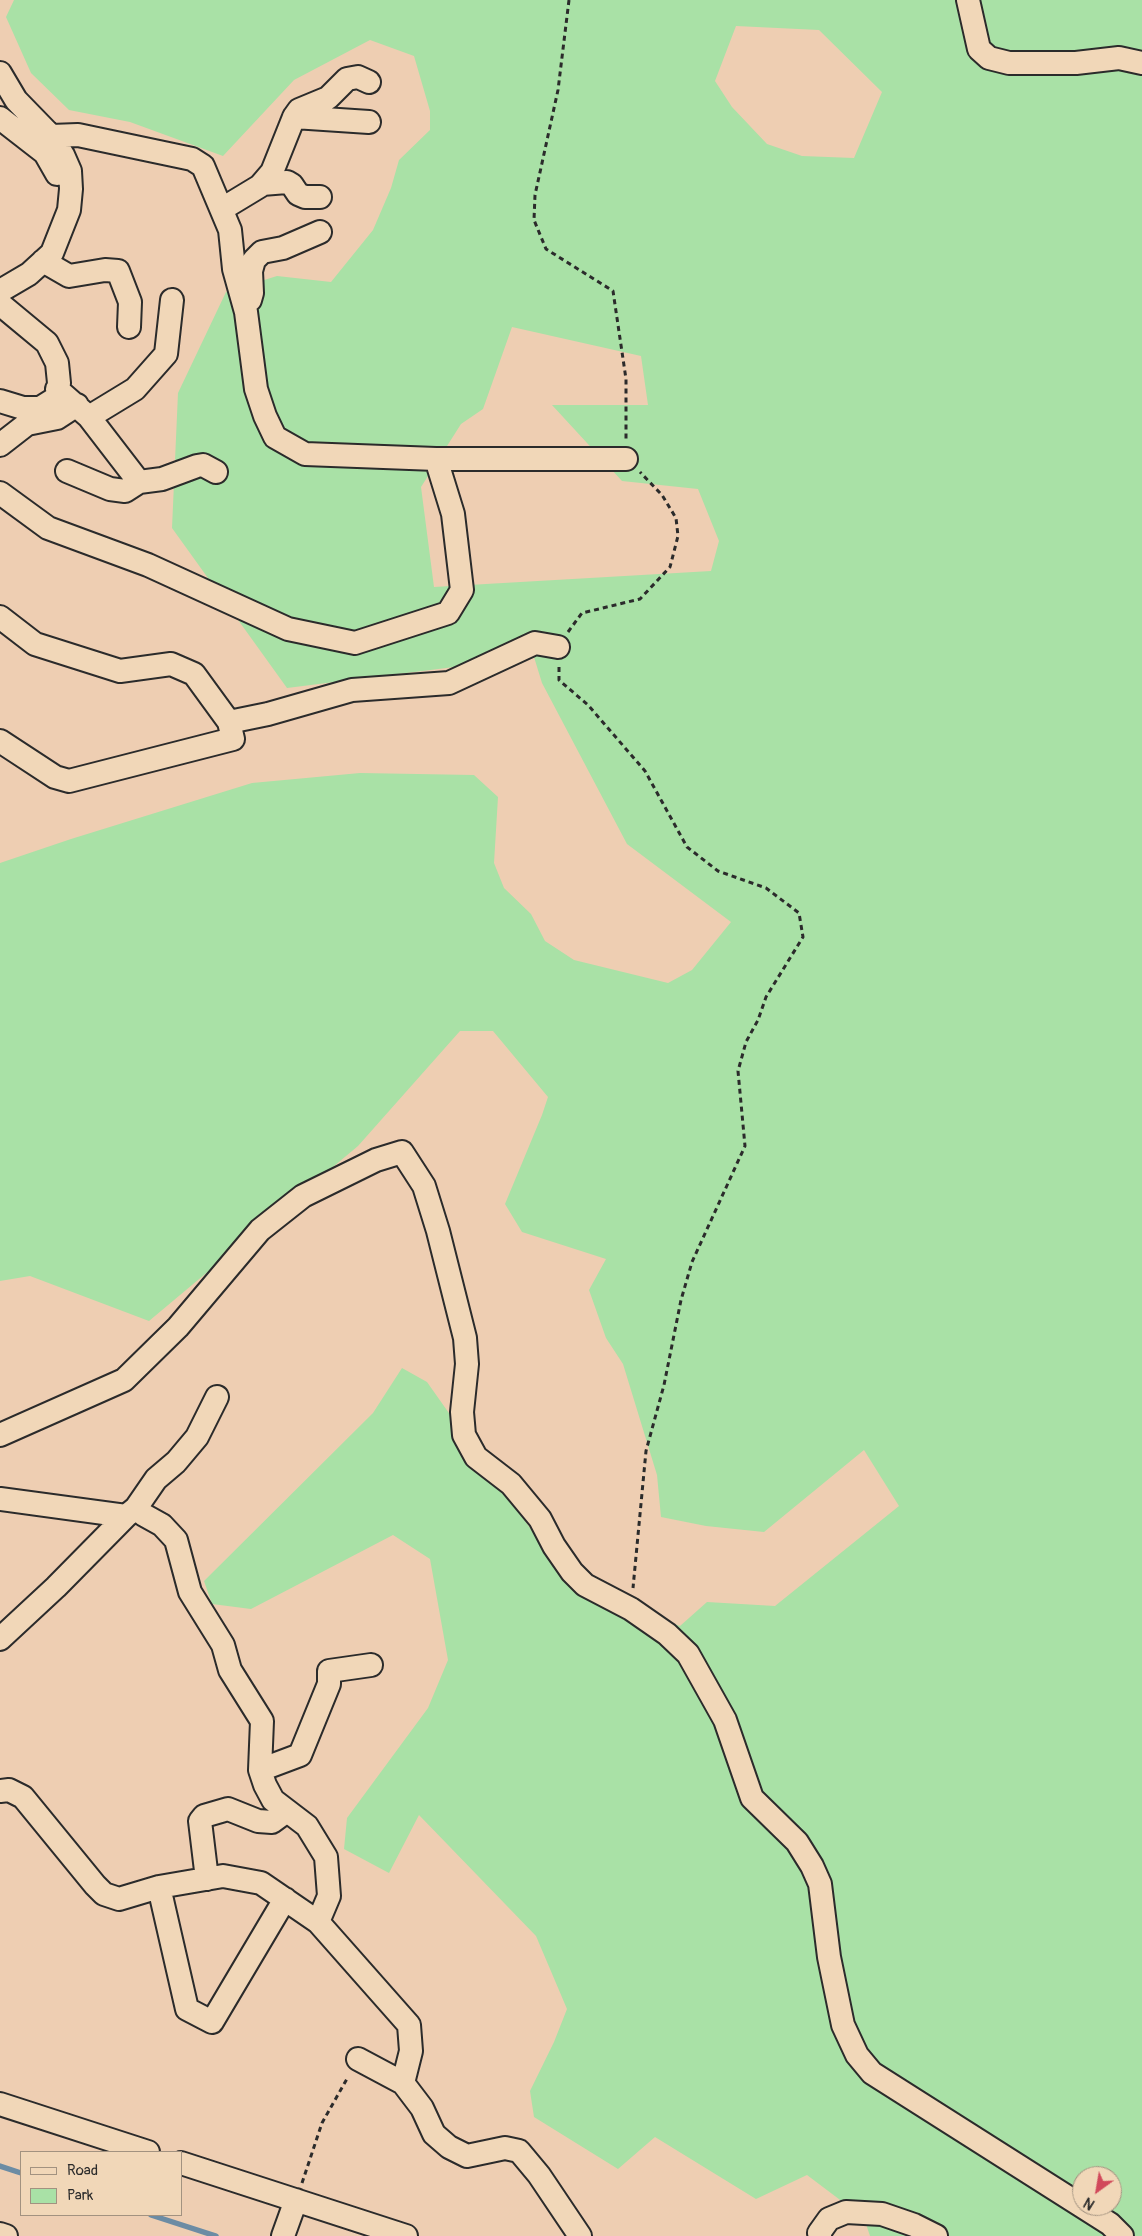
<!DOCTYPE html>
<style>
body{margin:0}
#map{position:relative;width:1142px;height:2236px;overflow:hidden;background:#eeceb2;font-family:Pangolin,sans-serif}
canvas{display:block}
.legend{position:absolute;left:20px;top:2151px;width:162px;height:65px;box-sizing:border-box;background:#f1d7b8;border:1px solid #a29280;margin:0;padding:6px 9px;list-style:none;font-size:15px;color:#2b2b2b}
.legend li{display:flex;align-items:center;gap:10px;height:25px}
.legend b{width:25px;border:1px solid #a29280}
.north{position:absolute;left:1072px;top:2166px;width:50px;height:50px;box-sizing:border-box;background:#f1d7b8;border:1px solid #a29280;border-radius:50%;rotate:212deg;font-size:14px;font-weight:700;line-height:20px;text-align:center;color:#2b2b2b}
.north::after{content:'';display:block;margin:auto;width:18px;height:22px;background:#d1495b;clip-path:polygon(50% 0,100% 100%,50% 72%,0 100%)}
</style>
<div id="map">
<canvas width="1142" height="2236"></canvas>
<ul class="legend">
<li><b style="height:6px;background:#f1d7b8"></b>Road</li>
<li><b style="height:14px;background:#a9e1a6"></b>Park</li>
</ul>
<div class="north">N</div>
</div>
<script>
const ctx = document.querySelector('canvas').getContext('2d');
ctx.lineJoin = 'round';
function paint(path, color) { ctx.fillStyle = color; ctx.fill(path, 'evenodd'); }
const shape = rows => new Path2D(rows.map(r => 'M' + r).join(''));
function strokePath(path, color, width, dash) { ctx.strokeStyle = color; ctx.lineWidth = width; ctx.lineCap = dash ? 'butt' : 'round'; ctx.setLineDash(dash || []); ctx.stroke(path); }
const green = shape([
 [14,0,1142,0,1142,2236,870,2236,864,2218,807,2175,756,2199,655,2137,618,2169,534,2117,530,2091,554,2042,567,2009,536,1936,419,1815,389,1873,344,1849,347,1818,428,1708,448,1660,430,1559,393,1535,251,1609,212,1604,204,1581,373,1413,402,1368,427,1382,571,1586,680,1626,707,1602,775,1606,899,1506,864,1450,764,1532,706,1526,661,1517,657,1475,623,1364,606,1338,589,1290,606,1259,522,1232,505,1204,542,1115,548,1097,493,1031,460,1031,358,1146,149,1321,30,1276,0,1281,0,863,71,839,252,783,360,773,474,775,498,797,494,863,504,888,531,914,545,941,574,960,668,983,692,970,731,922,627,844,542,683,534,657,287,688,172,528,178,393,226,292,277,276,331,282,373,230,391,188,399,160,430,130,430,111,414,56,370,40,294,80,223,156,130,122,69,110,31,73,6,17],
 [736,26,819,30,882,92,854,158,802,156,767,144,732,107,715,81],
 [512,327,641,356,648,405,552,405,622,481,698,489,719,541,711,571,434,587,421,487,461,424,483,409],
 [1082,2176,1112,2176,1112,2206,1082,2206]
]);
const stream = shape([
 [0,2166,21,2173],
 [151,2215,216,2236]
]);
const path = shape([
 [569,0,558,90,535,195,534,220,546,249,613,291,626,379,626,439],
 [568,632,582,613,640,599,670,567,678,536,676,518,662,495,640,472],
 [559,667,559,680,588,705,645,771,687,847,718,871,766,888,799,913,803,937,766,997,758,1020,746,1042,738,1071,745,1146,692,1262,681,1300,664,1385,646,1451,633,1588],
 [302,2183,322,2123,348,2077]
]);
const minor = shape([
 [968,0,979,49,989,58,1009,63,1076,63,1119,58,1142,63],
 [0,73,16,100,51,136,63,155,70,171,71,189,69,210,52,253,29,274,0,291],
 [294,117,299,110,328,98,347,79,358,77,369,82],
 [0,118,45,153,57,174],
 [51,136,78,135,192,159,203,166,230,230,234,269,246,312,256,389,265,416,275,437,305,454,436,459,626,459],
 [262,184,287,182,292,185,298,194,305,197,320,197],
 [222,209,260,186,272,172,294,117,369,122],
 [43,261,69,276,105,270,118,271,130,302,129,327],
 [250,300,252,293,251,271,254,260,262,252,283,248,320,232],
 [0,304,47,343,57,363,59,383,56,398,40,408,23,408,0,401],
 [57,389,89,417,139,482],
 [89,417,135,389,166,354,172,300],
 [0,445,27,424,57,418,77,405],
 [67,471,110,489,125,491,139,482,162,479,197,466,203,465,216,472],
 [0,493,48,528,148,565,288,629,355,643,448,613,462,590,453,514,436,459],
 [0,617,35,644,120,671,171,664,194,674,229,722,233,739,69,781,55,777,0,741],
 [229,722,268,714,352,690,449,683,535,643,558,647],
 [0,1435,124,1380,178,1327,260,1230,303,1196,376,1160,402,1152,424,1186,438,1231,465,1338,467,1364,462,1412,464,1435,476,1457,511,1484,540,1519,554,1546,572,1572,585,1585,631,1609,667,1634,688,1654,725,1720,752,1798,797,1842,812,1866,820,1884,829,1957,843,2025,857,2055,872,2073,1110,2224,1122,2236],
 [0,1499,126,1516,56,1587,0,1639],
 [136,1508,144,1515,162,1525,176,1540,190,1592,223,1645,230,1670,262,1721,260,1770,265,1785,273,1800,307,1826,326,1857,329,1896,318,1922],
 [126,1516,136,1508,156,1479,176,1462,197,1437,217,1397],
 [260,1770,300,1755,329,1684,329,1671,371,1665],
 [0,1791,9,1790,23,1797,95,1885,104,1894,119,1899,159,1887,223,1876,261,1883,318,1922,409,2025,411,2051,403,2083,422,2108,434,2134,449,2147,467,2156,505,2148,519,2151,539,2175,580,2236],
 [207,1879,200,1821,204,1816,228,1809,258,1821,272,1822,287,1811],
 [159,1887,187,2009,212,2022,285,1899],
 [358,2059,403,2083],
 [0,2104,148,2152],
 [181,2163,406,2236],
 [0,2234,6,2236],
 [283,2236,296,2200],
 [820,2236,819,2233,829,2219,846,2212,882,2214,914,2225,936,2236]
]);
paint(green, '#a9e1a6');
strokePath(stream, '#6c8ca4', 5.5);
strokePath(minor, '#2b2b2b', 26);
strokePath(path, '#2b2b2b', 3, [5, 4]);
strokePath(minor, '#f1d7b8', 22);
</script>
